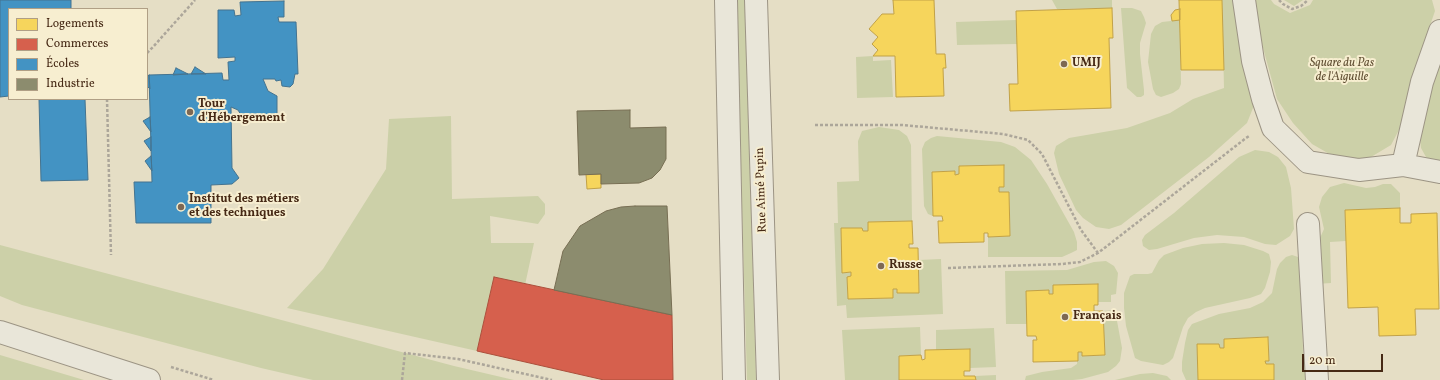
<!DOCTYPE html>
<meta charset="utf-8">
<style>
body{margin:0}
#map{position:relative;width:1440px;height:380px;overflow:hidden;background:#e5dec5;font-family:Vollkorn,serif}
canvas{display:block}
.legend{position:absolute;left:8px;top:8px;width:140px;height:92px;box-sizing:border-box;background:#f7eed0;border:1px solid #b09f85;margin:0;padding:5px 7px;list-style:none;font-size:12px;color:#462915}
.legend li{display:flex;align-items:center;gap:8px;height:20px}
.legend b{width:20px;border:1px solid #b09f85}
.scale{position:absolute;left:1302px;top:354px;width:81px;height:18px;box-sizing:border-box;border:2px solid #462915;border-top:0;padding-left:5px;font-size:12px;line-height:14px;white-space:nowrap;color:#462915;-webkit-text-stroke:3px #f7eed0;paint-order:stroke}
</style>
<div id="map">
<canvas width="1440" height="380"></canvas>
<ul class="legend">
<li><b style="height:11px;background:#f6d55c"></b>Logements</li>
<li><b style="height:11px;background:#d6604d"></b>Commerces</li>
<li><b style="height:11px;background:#4393c3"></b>Écoles</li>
<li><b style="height:11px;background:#8c8c6e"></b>Industrie</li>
</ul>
<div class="scale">20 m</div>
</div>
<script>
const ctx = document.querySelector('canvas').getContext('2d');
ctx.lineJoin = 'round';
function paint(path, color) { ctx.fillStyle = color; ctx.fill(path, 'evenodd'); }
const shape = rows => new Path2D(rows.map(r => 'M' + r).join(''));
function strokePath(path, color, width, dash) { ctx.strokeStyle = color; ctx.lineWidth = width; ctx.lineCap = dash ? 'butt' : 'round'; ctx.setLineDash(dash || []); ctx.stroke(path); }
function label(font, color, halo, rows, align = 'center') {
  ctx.font = font + ' Vollkorn,serif'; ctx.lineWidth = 4; ctx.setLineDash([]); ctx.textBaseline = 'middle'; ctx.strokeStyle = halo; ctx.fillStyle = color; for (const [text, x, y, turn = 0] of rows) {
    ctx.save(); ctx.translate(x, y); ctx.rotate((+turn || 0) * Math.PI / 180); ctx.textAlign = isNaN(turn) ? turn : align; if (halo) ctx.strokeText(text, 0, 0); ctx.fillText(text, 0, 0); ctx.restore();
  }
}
const green = shape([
 [736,0,745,0,756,380,747,380],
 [1052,0,1112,0,1112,8,1057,9],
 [1222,0,1234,0,1253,93,1253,108,1247,123,1209,157,1121,225,1109,229,1096,227,1083,218,1076,210,1059,174,1054,153,1056,146,1069,138,1127,128,1170,113,1193,99,1224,88],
 [1251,0,1271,0,1274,4,1290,13,1310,5,1313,0,1432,0,1435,11,1413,75,1400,128,1391,145,1371,157,1352,160,1333,156,1312,144,1293,123,1277,99,1251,4],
 [1284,0,1303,0,1294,6],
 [1121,8,1132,8,1141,11,1144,17,1146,23,1140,43,1140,54,1144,90,1144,95,1141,97,1137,97,1127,88],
 [1016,20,1017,44,957,45,956,22],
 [1180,20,1181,84,1179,89,1173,93,1161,97,1156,95,1153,89,1148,62,1151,34,1155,26,1162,22],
 [1440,43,1440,163,1436,163,1426,157,1421,148,1419,129],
 [873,56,873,61,891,60,893,97,857,98,856,57],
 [451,116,452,199,538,196,545,204,545,214,538,224,490,216,491,243,534,243,525,285,494,278,477,351,287,308,323,269,386,169,389,119],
 [879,127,899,130,907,136,911,145,912,221,868,222,868,231,863,231,862,228,841,228,843,273,851,272,851,276,847,277,848,299,893,298,893,289,897,289,897,293,919,293,919,260,941,259,943,314,847,318,846,305,837,306,834,223,838,223,837,182,859,181,858,141,862,131],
 [937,136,1001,142,1015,147,1031,160,1047,184,1074,232,1077,242,1077,250,1071,253,1062,257,988,257,988,237,1010,236,1009,192,999,192,999,187,1004,187,1003,165,959,166,959,174,955,175,954,171,932,172,933,216,928,214,924,206,922,149,925,142,931,138],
 [1255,150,1269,152,1278,157,1286,167,1291,188,1294,229,1290,236,1276,245,1265,244,1244,237,1217,235,1194,238,1157,249,1149,250,1143,246,1142,240,1145,235,1174,213,1239,157],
 [1344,183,1366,188,1375,187,1383,184,1391,184,1400,193,1400,208,1345,210,1346,241,1330,242,1331,283,1316,284,1320,238,1324,229,1319,207,1322,197,1330,187],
 [1224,243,1244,245,1263,251,1269,254,1271,262,1270,272,1265,288,1261,294,1250,298,1205,308,1196,312,1188,318,1183,327,1173,358,1169,362,1163,365,1141,361,1135,358,1126,326,1124,308,1124,293,1130,276,1134,274,1148,274,1152,273,1159,260,1164,255,1183,248,1202,244],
 [0,245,454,366,514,380,313,380,261,368,22,305,0,296],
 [1292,255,1298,257,1301,262,1303,354,1306,354,1306,380,1274,380,1274,364,1266,364,1265,361,1269,360,1268,337,1224,339,1224,348,1220,348,1219,344,1197,344,1198,380,1186,380,1182,371,1182,362,1185,343,1188,330,1192,324,1219,314,1250,308,1263,302,1272,293,1277,269,1280,263,1286,257],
 [1106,261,1114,266,1118,273,1116,294,1111,295,1111,302,1098,302,1098,284,1053,285,1053,294,1049,294,1049,291,1027,324,1006,324,1005,271,1067,270,1094,262],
 [1115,310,1122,348,1120,361,1116,366,1108,372,1082,379,1073,380,1025,380,1026,376,1042,372,1071,368,1077,364,1078,352,1082,352,1082,356,1104,355,1103,311],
 [920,327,921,355,899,356,899,380,845,380,842,330],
 [994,328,996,367,970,368,969,349,936,350,936,330],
 [0,355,84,380,0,380],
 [1153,373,1167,376,1171,380,1115,380,1140,374],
 [996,375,996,380,976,380,975,376]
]);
const homes = shape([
 [893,0,934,0,936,54,945,54,946,68,943,68,944,96,896,97,895,56,873,56,878,50,872,44,878,37,869,29,882,14,894,14,893,0],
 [1179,0,1222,0,1224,70,1181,70,1179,0],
 [1112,8,1113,38,1109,38,1111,108,1010,111,1009,84,1018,84,1016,11,1112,8],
 [1180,9,1180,20,1172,21,1171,15,1175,10,1180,9],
 [1004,165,1004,187,999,187,999,192,1009,192,1010,236,988,237,988,233,984,233,984,242,939,243,938,221,943,221,942,216,933,216,932,172,955,171,955,175,959,174,959,166,1004,165],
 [586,174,601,174,601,188,587,189,586,174],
 [1400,208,1400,223,1411,223,1411,214,1437,213,1439,309,1415,309,1416,335,1379,336,1378,307,1348,308,1345,210,1400,208],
 [912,221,913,244,909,244,909,248,918,248,919,293,897,293,897,289,893,289,893,298,848,299,847,277,851,276,851,272,842,273,841,228,862,228,863,231,868,231,868,222,912,221],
 [1098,284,1098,305,1094,305,1094,311,1103,311,1105,355,1082,356,1082,352,1078,352,1078,361,1033,362,1033,340,1037,340,1036,336,1027,336,1026,291,1049,290,1049,294,1053,294,1053,285,1098,284],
 [1268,337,1269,361,1265,361,1266,364,1274,364,1274,380,1198,380,1197,344,1219,344,1220,348,1224,348,1224,339,1268,337],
 [970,349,970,371,964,371,964,376,975,376,976,380,899,380,899,356,921,355,922,360,925,359,925,350,970,349]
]);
const shops = shape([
 [494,277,672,315,673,380,604,380,477,351,494,277]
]);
const schools = shape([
 [0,0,71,0,71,9,9,9,9,96,0,97,0,0],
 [284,1,284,17,278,17,279,22,296,22,298,74,295,74,293,84,290,87,282,86,281,80,276,81,275,79,263,79,268,91,277,96,277,120,242,120,241,115,238,110,231,107,232,168,239,178,232,184,211,185,211,223,136,223,134,182,152,182,149,75,222,73,223,80,229,80,228,62,235,61,235,57,218,58,218,10,234,10,235,16,241,15,240,2,284,1],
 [195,67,206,74,191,74,195,67],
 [176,68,188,74,173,75,176,68],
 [149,75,150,89,147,86,147,77,149,75],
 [39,99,85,99,88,180,41,181,39,99],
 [150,117,151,132,143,121,150,117],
 [151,137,151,151,144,141,151,137],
 [151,156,152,171,145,161,151,156]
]);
const industry = shape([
 [630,110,630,128,666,127,666,159,660,170,652,178,639,183,601,184,601,174,579,175,577,111,630,110],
 [635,206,667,206,672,315,554,290,563,251,580,226,606,211,621,207,635,206]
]);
const path = shape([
 [1279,0,1283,4,1292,9,1301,6,1308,0],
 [147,53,153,47,195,0],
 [107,99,111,255],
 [815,125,902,125,1003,134,1028,140,1042,154,1081,230,1098,253],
 [948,268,1062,264,1080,262,1098,253,1246,138,1249,136],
 [171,367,214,380],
 [402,380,405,353,458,359,552,380]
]);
const minor = shape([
 [726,0,734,380],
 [756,0,768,380],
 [1244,0,1253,61,1263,99,1273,128,1308,162,1359,170,1403,165,1440,172],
 [1403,165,1422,82,1440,31],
 [1308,224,1317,380],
 [0,332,149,380]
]);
const markers = [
 [1064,64,4,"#7e6853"],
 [190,112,4,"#7e6853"],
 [181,207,4,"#7e6853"],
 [881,266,4,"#7e6853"],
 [1065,317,4,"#7e6853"]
];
const poiNames = [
 ["UMIJ",1072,64],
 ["Tour",198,105],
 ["d'Hébergement",198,119],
 ["Institut des métiers",189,200],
 ["et des techniques",189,214],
 ["Russe",889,266],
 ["Français",1073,317]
];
const parkNames = [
 ["Square du Pas",1342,64],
 ["de l'Aiguille",1342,78]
];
const streetNames = [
 ["Rue Aimé Pupin",762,190,-92]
];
paint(green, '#ccd0a8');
paint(homes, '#f6d55c');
strokePath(homes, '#c1a147', 1);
paint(shops, '#d6604d');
strokePath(shops, '#ab503c', 1);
paint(schools, '#4393c3');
strokePath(schools, '#44738f', 1);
paint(industry, '#8c8c6e');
strokePath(industry, '#776e53', 1);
strokePath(minor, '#9c9484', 24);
strokePath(path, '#aca69a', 2.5, [3, 2]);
strokePath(minor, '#e9e6d9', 22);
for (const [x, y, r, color] of markers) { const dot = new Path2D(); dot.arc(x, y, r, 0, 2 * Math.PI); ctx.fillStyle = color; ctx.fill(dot); strokePath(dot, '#f7eed0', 1.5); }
label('bold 12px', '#462915', '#f7eed0', poiNames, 'left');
label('italic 12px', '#625034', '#f7eed0', parkNames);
label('12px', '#462915', '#f7eed0', streetNames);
</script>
